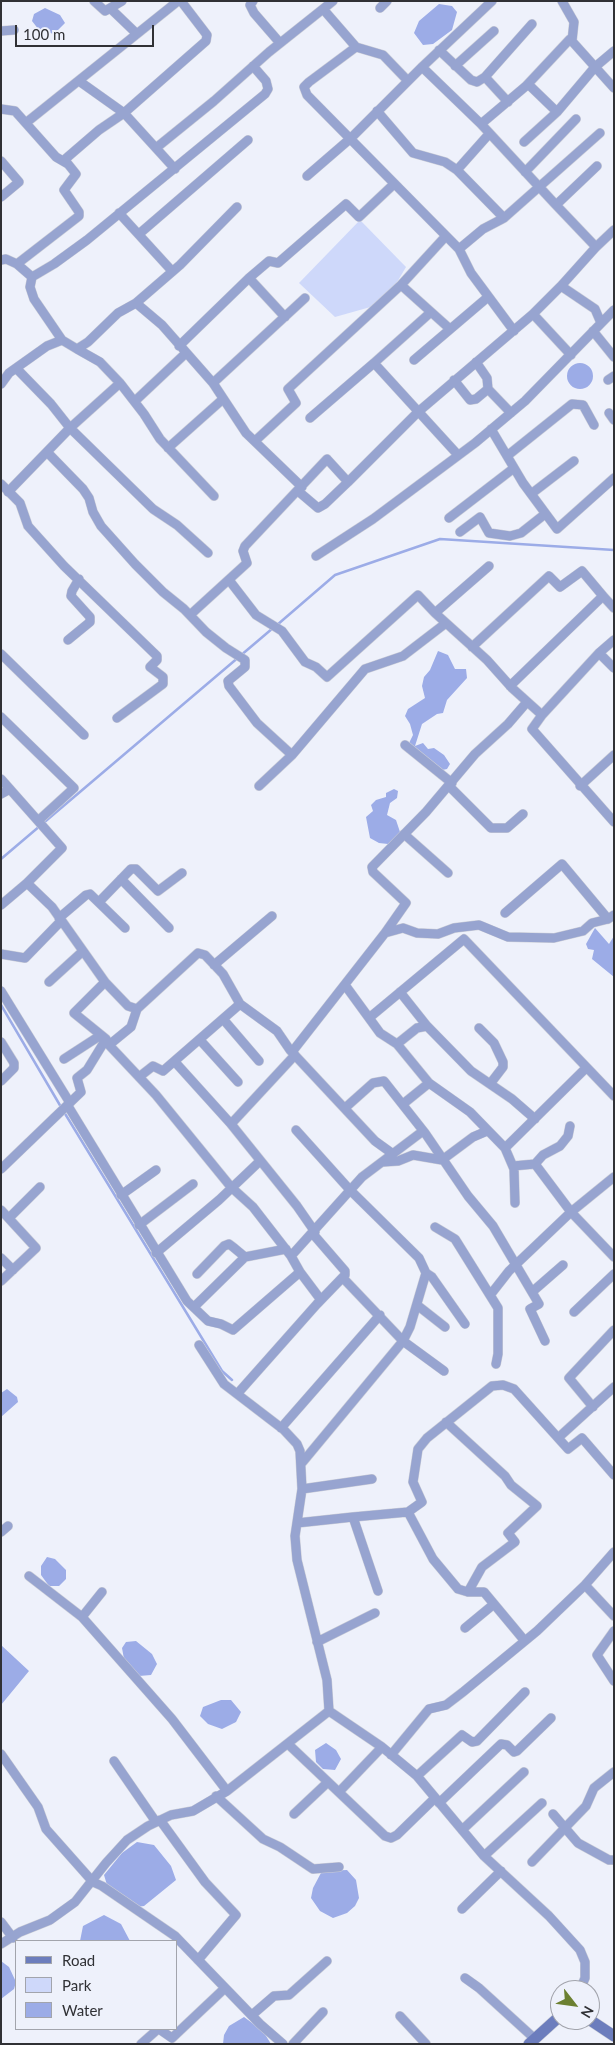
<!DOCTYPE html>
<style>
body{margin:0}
#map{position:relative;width:615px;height:2045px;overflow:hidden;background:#eef1fb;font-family:Lato,sans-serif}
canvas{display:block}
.frame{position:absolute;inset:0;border:2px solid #303135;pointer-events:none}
.legend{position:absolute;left:15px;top:1940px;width:162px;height:90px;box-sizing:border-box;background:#eef1fb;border:1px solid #a2a4ac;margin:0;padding:6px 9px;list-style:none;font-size:15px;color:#303135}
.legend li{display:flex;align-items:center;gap:10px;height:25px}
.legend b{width:25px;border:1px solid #a2a4ac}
.north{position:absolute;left:550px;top:1980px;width:50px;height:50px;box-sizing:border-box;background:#eef1fb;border:1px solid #a2a4ac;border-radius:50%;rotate:120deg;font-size:14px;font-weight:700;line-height:20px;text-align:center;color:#303135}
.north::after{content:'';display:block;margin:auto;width:18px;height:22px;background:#6c8031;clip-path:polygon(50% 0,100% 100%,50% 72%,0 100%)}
.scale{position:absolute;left:15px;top:25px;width:139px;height:22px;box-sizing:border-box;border:2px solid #303135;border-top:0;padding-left:6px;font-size:15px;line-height:18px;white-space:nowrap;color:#303135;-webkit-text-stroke:4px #eef1fb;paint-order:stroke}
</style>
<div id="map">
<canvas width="615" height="2045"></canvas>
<div class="frame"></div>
<ul class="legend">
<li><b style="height:6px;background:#6c7dbd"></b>Road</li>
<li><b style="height:14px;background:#ced8fa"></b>Park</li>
<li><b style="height:14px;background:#9cace7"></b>Water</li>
</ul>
<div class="north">N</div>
<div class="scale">100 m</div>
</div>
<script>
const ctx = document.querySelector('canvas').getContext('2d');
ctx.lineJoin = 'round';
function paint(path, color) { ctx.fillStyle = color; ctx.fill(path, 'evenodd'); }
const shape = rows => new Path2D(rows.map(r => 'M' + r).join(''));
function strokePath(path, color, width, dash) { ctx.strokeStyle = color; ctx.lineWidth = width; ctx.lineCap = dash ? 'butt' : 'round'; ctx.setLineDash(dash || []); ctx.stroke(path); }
const green = shape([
 [360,220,406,267,396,284,374,306,335,317,299,283]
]);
const water = shape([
 [439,4,452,6,457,12,452,30,433,44,423,45,414,33,419,21],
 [45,8,60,15,65,23,54,34,39,30,32,21,34,14],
 '567 376a13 13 0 1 1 26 0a13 13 0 1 1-26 0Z',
 [438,651,448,655,455,669,466,669,467,678,447,700,443,713,437,714,422,724,415,746,423,743,428,749,434,748,444,755,450,764,447,769,433,772,406,749,413,735,410,724,405,716,408,709,425,698,422,686,424,677,430,670],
 [394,789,398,791,397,798,390,803,387,815,396,820,401,835,388,844,379,843,370,838,366,817,373,811,371,805,376,800,386,797,386,793],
 [595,928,609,944,614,936,614,977,592,959,594,950,588,949,586,944],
 [7,1389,17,1397,18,1402,1,1417,1,1393],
 [47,1557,55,1559,66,1570,66,1579,59,1586,49,1586,41,1575,41,1566],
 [136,1641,152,1654,157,1664,151,1675,139,1676,124,1659,122,1648,126,1642],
 [1,1645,29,1671,1,1705],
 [221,1700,231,1700,241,1712,236,1722,222,1729,208,1724,200,1716,203,1707],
 [326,1743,336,1750,341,1759,335,1770,323,1769,316,1762,315,1750],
 [137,1842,154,1845,171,1866,176,1880,144,1906,136,1907,107,1885,104,1875,122,1853],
 [347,1870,356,1880,359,1898,355,1906,347,1913,333,1918,320,1911,311,1898,313,1888,322,1871],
 [104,1915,121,1924,130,1941,80,1941,83,1926],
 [1,1961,9,1967,16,1982,14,1989,1,1999],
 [244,2017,263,2031,271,2044,223,2044,224,2035,229,2026]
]);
const stream = shape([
 [277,625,335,575,440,539,614,550],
 [1,859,273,628],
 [1,1005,61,1107],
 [64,1112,222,1371,232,1380]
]);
const street = shape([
 [94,1,105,11,122,1],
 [253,1,250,5,254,13,280,43],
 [562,1,574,22,572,41],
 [380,8,387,1],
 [111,9,137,34],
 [323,9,356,47,309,82,304,87,307,95,459,249,471,273,514,331],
 [1,31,14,30],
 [356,47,383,55,408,81],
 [439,50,471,80,477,82,485,77,532,24],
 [455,66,494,31],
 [422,67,492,1],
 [485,77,508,102],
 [79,81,124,113,175,169],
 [1,109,15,111,56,157,68,164,76,174,64,190,79,212,79,216,17,264],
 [377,111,413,153,445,162,457,170,504,218],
 [557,112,595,67,614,51],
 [27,122,178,1],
 [481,124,526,86,570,39,614,88],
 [524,142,557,112,528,84],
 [156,148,214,101,269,52,333,1],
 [1,161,19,182,1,197],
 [63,161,99,130,124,113,206,41,207,35,181,1],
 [457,170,489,134],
 [525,172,576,119],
 [307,176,351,138,422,67,481,124,556,205,597,166],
 [556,205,596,247,614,230],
 [119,213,172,271],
 [139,234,248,140],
 [459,249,483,229,504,218,600,133],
 [1,260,6,259,17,264,32,277],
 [249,278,285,317],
 [401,285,450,329],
 [561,286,596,247],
 [136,303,162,325,213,383,246,433,302,487],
 [431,312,374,363,458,455],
 [533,314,571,355],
 [593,331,614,357],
 [62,340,34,299,30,287,32,277,54,264,87,240,265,94,268,89,266,81,253,66],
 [179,346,249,278,269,261,278,263,346,204,359,217,394,184],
 [77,349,100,362,120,383,144,414,160,439,214,496],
 [414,360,488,297],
 [476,362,487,378,488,389,511,413],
 [16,368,51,404,70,428,153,509,177,525,208,553],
 [454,380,470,400,476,399,488,389],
 [608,380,614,376],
 [213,383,305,298],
 [1,384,9,373,47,346,62,340,77,349,88,342,118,313,136,303,180,265,237,207],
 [135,401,186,353],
 [609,413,614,420],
 [310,418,374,363],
 [491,429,523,483,557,529,614,478],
 [255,441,296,403,288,389,401,285,445,237],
 [168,448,223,399],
 [47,452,83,489,89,498,93,512,101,526,135,564,163,592,184,609,206,632,226,648,245,660,245,667,228,681,229,686,257,723,292,755],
 [507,456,572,404,583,405,594,425],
 [1,484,20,503,28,526,64,566,157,656,157,660,150,667,163,677,163,684,117,718],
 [298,491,318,508,325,504,348,482],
 [8,492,70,428,120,383],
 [531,494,574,461],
 [449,518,514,468],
 [460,532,480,517,489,533,510,536,521,533,545,514],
 [316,556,373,519,475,443,525,401,614,310],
 [229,580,256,615,282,631,305,662,316,667,327,677,418,595,435,613,489,566],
 [435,613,487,660,512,688,542,715],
 [190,615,247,563,243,551,245,546,327,459,348,482,418,412,533,314,561,286,595,309,601,323],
 [68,640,90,622,90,617,71,596,72,591,79,579],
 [614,640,599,653,542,715,532,729,614,822],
 [472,647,549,576,560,587,582,571,603,596],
 [599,653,614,668],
 [1,654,84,735],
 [510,686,603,596,614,608],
 [1,717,74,788,39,820],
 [405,745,452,783],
 [1,779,62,848,27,883,52,907,105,982,128,1006,137,1009,198,953,205,955,223,974,240,1004,277,1031,290,1050,375,1141,393,1154],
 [259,786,292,755,365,669,403,656,446,623],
 [449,786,491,828,507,828,523,814],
 [580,786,614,755],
 [1,794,10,789],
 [404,834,448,873],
 [121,879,169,928],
 [99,902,131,869,136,869,158,891,182,873],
 [1,905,27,883],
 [505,913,562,864,608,919,614,915],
 [59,918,86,895,90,894,125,928],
 [385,933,406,903,373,872,372,867,426,812,475,754,508,724,527,702],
 [1,954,25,958,61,921],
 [214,965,272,916],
 [49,982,83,951],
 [105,982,74,1013,106,1039,109,1045,156,1095,231,1187,253,1207,291,1256],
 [345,985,380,1033,397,1044,429,1083,470,1112,505,1148,514,1169,515,1203],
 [1,991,70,1103],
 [400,992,427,1026],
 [369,1018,464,939,614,1096],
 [223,1019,259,1061],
 [479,1028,494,1043,503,1062,503,1067,490,1084],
 [200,1040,238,1082],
 [1,1042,14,1063,14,1068,1,1081],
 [397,1044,417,1028,427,1026,471,1071,512,1099,535,1119],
 [109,1045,131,1027,137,1009],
 [292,1052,385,933,403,928,417,933,438,934,454,928,479,925,508,937,554,938,583,931,592,923,608,919],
 [64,1059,101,1035],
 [175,1062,231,1124,297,1206,315,1232],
 [139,1077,153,1066,163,1071,240,1004],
 [403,1104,429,1083],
 [68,1106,187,1301,208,1321,221,1324,233,1330,300,1272,291,1256,362,1177,423,1131],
 [345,1108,373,1083,384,1081,425,1133,468,1196,493,1226,539,1304,530,1309,545,1341],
 [231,1124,295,1055],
 [296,1130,350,1190,419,1258,426,1273,410,1327,403,1341,301,1464],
 [505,1148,586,1068],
 [383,1162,398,1161,413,1155,442,1160,473,1137,487,1131],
 [535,1164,571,1212,614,1257],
 [513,1166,535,1164,543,1155,560,1146,568,1136,570,1126],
 [1,1169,81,1092,77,1078,87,1070,106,1039],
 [121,1195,156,1170],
 [1,1210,36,1248,1,1281],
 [9,1218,40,1187],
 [139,1225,193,1184],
 [435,1227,455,1239,498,1308,498,1354,496,1364],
 [156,1253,219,1200,260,1161],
 [1,1258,13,1270],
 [300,1272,321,1300],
 [426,1273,432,1277,465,1324],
 [197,1274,224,1246,229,1244,233,1247,245,1257],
 [343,1278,403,1341,444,1371],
 [532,1292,563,1265],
 [491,1294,509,1271,571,1212,614,1177],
 [417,1305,445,1327],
 [194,1307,245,1257,286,1249],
 [574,1312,614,1274],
 [199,1345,224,1384,284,1430,297,1444,300,1451,302,1489,295,1536,297,1560,327,1680,329,1711],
 [238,1393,317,1304,345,1275,345,1271,313,1234],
 [593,1407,569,1378,614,1330],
 [446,1422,505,1476,511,1485,537,1506,508,1533,515,1542,482,1567,468,1592],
 [281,1428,380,1315],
 [558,1438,614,1387],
 [302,1489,372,1479],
 [297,1523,353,1517],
 [1,1532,8,1526],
 [29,1576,82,1617,172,1719,227,1791],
 [585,1585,614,1552],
 [378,1591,353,1517,408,1512],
 [82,1617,102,1592],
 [465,1628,494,1604],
 [614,1631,597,1655,614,1681],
 [524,1640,484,1592,468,1592,458,1589,433,1559,408,1512,422,1502,413,1482,418,1449,427,1438,492,1386,503,1385,514,1389,568,1449,582,1438,614,1475],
 [317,1642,375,1613],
 [329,1711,382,1747,417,1776,484,1856,549,1916,580,1950,585,1962,585,1978,580,1990],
 [288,1744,385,1836,391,1838,397,1835,435,1798],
 [1,1754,38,1807,46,1829,93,1882,102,1886,175,1936,260,2024,283,2044],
 [391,1755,429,1709,446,1705,463,1692,537,1631,585,1585,614,1616],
 [114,1761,156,1822],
 [417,1776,462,1735,472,1742,477,1741,525,1692],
 [339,1792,382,1747],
 [216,1796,263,1839,280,1847,313,1869,339,1867],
 [439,1803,501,1744,507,1745,514,1752,517,1751,551,1718],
 [294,1814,328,1782],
 [553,1814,578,1843,609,1860,614,1860],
 [160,1820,205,1882,236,1915,198,1960],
 [462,1830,524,1772],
 [484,1856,542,1803],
 [532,1862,586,1806,594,1788,614,1772],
 [462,1909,501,1871],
 [1,1922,13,1938],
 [1,1944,20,1932,50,1920,75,1902,106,1863,127,1840,148,1826,171,1815,193,1811,227,1791,329,1711],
 [465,1978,479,1988,535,2039],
 [252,2015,274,1996,289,1995,327,1961],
 [400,2016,426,2044],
 [159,2029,172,2038,225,1988],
 [141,2044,158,2029],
 [293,2044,323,2012]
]);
const secondary = shape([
 [590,2020,614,2036],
 [529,2044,560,2016]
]);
paint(green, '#ced8fa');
paint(water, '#9cace7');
strokePath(stream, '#9cace7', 2.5);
strokePath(street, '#ccced7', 10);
strokePath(secondary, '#ccced7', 12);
strokePath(street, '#97a4d0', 9);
strokePath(secondary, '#6c7dbd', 11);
</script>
